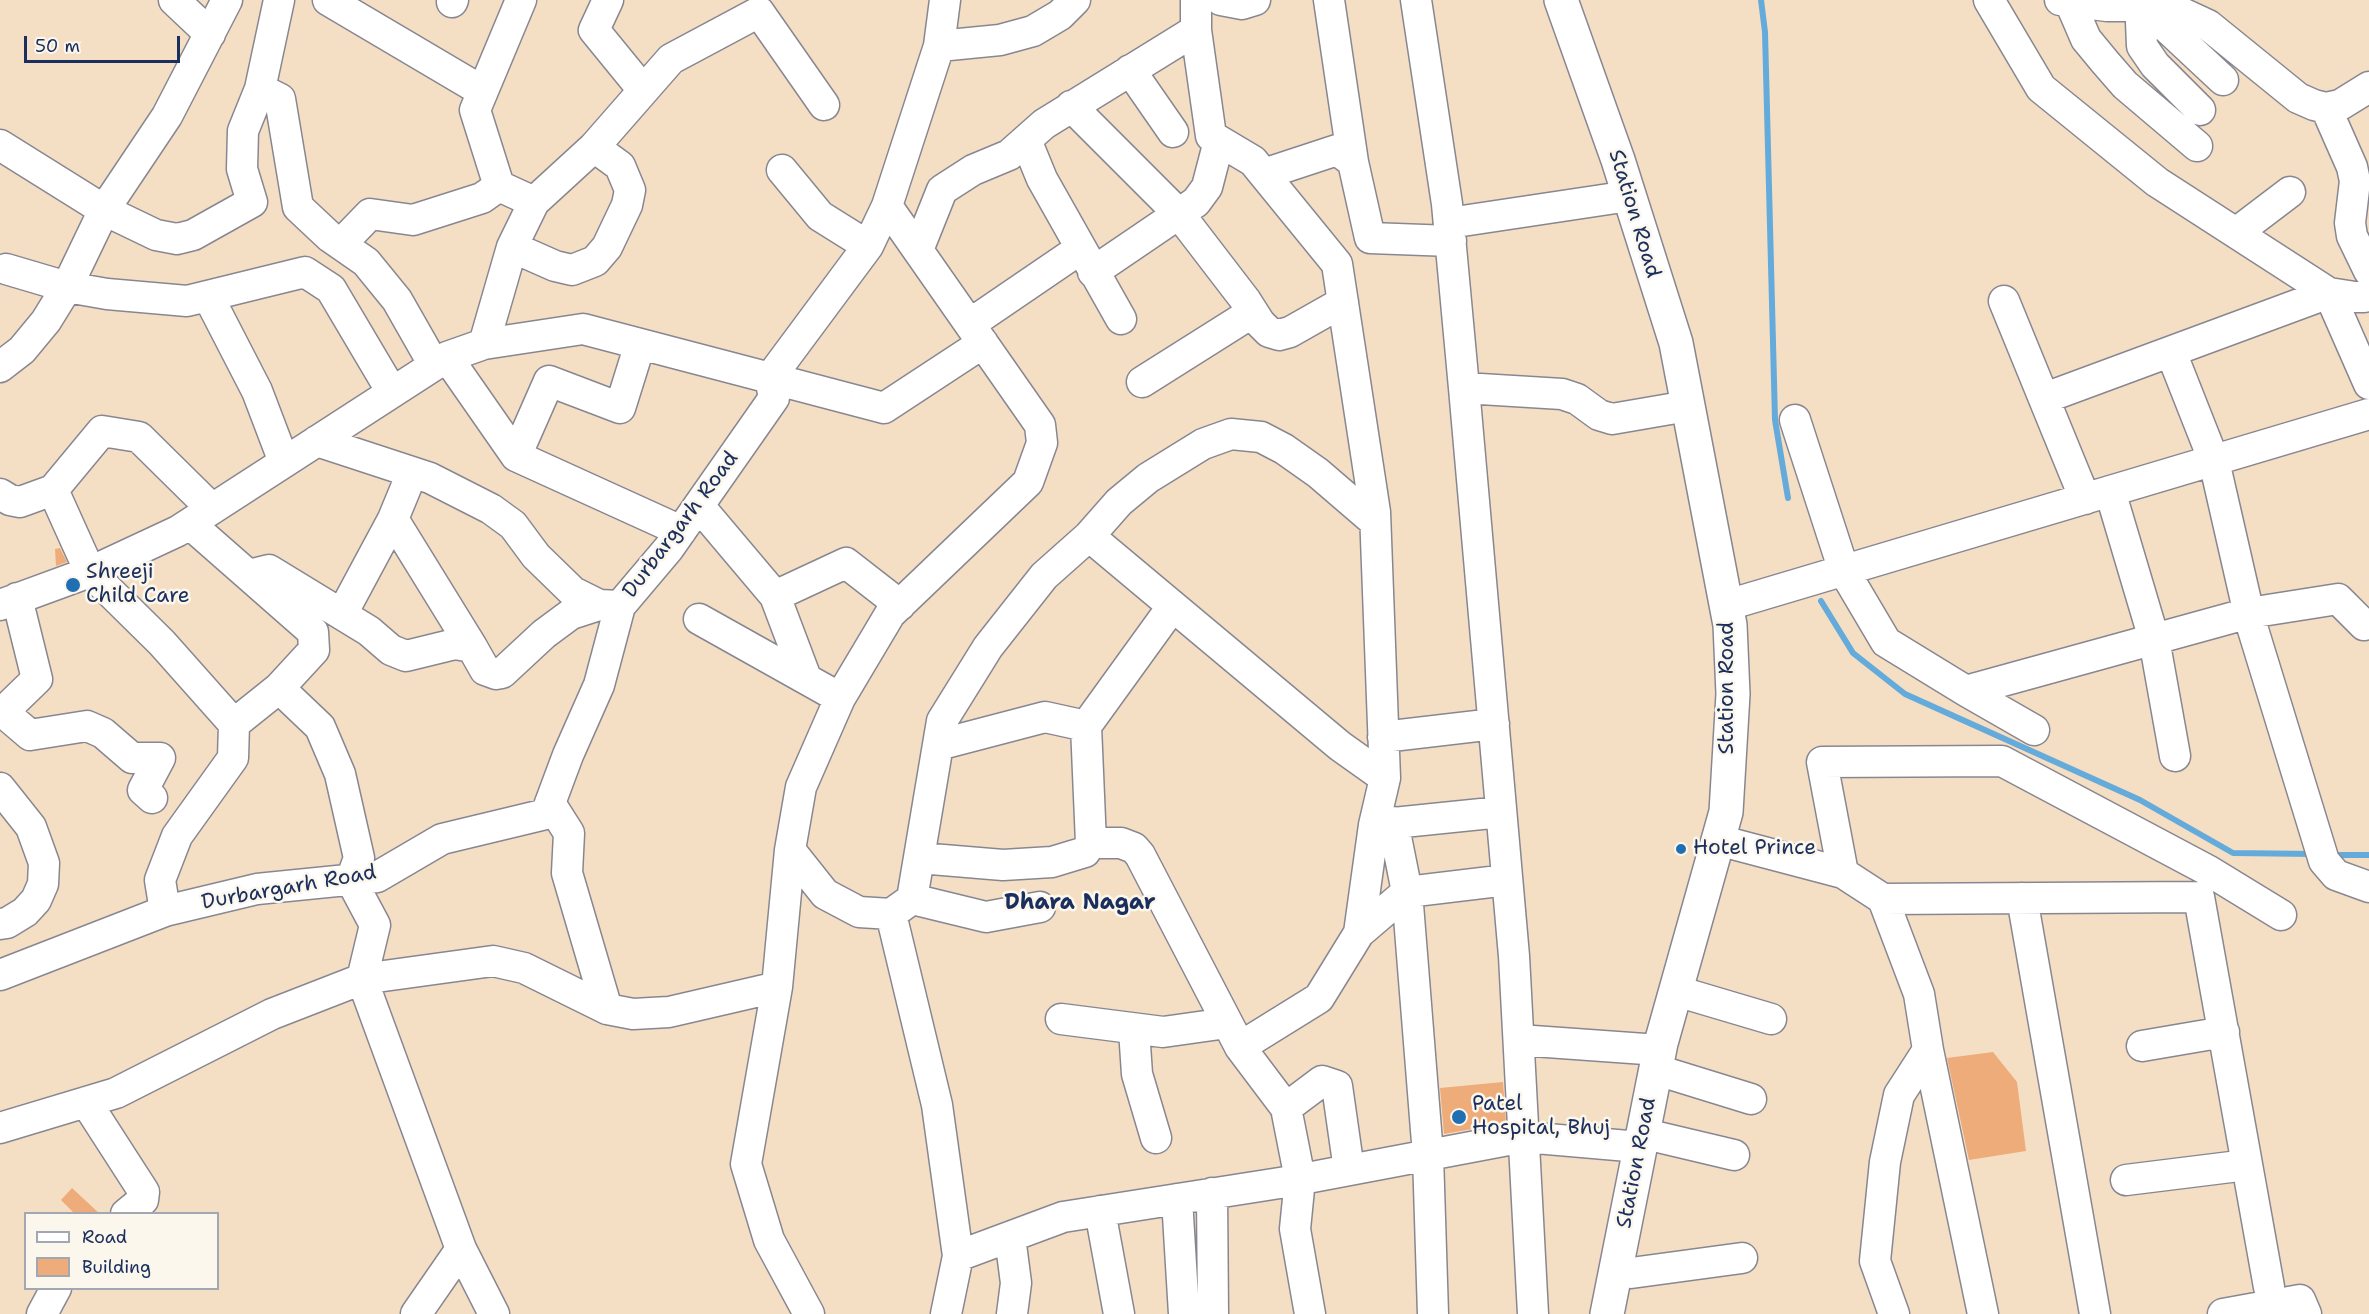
<!DOCTYPE html>
<style>
body{margin:0}
#map{position:relative;width:2369px;height:1314px;overflow:hidden;background:#f5dfc4;font-family:"Shantell Sans",sans-serif}
canvas{display:block}
.legend{position:absolute;left:24px;top:1212px;width:195px;height:78px;box-sizing:border-box;background:#fbf7ec;border:2px solid #a1a7b3;margin:0;padding:8px 10px;list-style:none;font-size:18px;color:#1b2f5e}
.legend li{display:flex;align-items:center;gap:12px;height:30px}
.legend b{width:30px;border:2px solid #a1a7b3}
.scale{position:absolute;left:24px;top:36px;width:156px;height:27px;box-sizing:border-box;border:3px solid #1b2f5e;border-top:0;padding-left:8px;font-size:18px;line-height:21px;white-space:nowrap;color:#1b2f5e;-webkit-text-stroke:4px #fbf7ec;paint-order:stroke}
</style>
<div id="map">
<canvas width="2369" height="1314"></canvas>
<ul class="legend">
<li><b style="height:8px;background:#fff"></b>Road</li>
<li><b style="height:16px;background:#edac79"></b>Building</li>
</ul>
<div class="scale">50 m</div>
</div>
<script>
const ctx = document.querySelector('canvas').getContext('2d');
ctx.lineJoin = 'round';
const shape = rows => new Path2D(rows.map(r => 'M' + r).join(''));
function strokePath(path, color, width, dash) { ctx.strokeStyle = color; ctx.lineWidth = width; ctx.lineCap = dash ? 'butt' : 'round'; ctx.setLineDash(dash || []); ctx.stroke(path); }
function paint(path, color) { ctx.fillStyle = color; ctx.fill(path, 'evenodd'); }
function label(font, color, halo, rows, align = 'center') {
  ctx.font = font + ' "Shantell Sans",sans-serif'; ctx.lineWidth = 5; ctx.setLineDash([]); ctx.textBaseline = 'middle'; ctx.strokeStyle = halo; ctx.fillStyle = color; for (const [text, x, y, turn = 0] of rows) {
    ctx.save(); ctx.translate(x, y); ctx.rotate((+turn || 0) * Math.PI / 180); ctx.textAlign = isNaN(turn) ? turn : align; if (halo) ctx.strokeText(text, 0, 0); ctx.fillText(text, 0, 0); ctx.restore();
  }
}
const stream = shape([
 [1761,0,1765,32,1775,420,1788,498],
 [1821,601,1853,653,1905,694,2140,800,2233,853,2314,854],
 [2331,855,2369,855]
]);
const building = shape([
 [60,548,67,562,56,566,55,549],
 [1993,1052,2017,1082,2026,1151,1969,1160,1947,1058],
 [1503,1082,1506,1123,1444,1134,1440,1088],
 [72,1188,100,1214,75,1214,61,1200]
]);
const minor = shape([
 [174,0,210,34],
 [328,0,482,91],
 [608,0,594,30,643,90],
 [1196,0,1196,30,1211,136,1253,161,1337,264,1375,512,1385,778,1374,825],
 [1221,0,1242,4,1255,0],
 [1329,0,1353,162],
 [1416,0,1447,204,1464,388,1514,956,1533,1314],
 [1989,0,2041,88,2157,182,2329,293,2369,384],
 [2060,0,2107,6,2150,6,2182,13,2208,25,2298,98,2314,105,2326,108,2340,105,2369,87],
 [452,2,453,0],
 [2070,2,2086,39,2105,62,2125,85,2197,146],
 [2150,6,2141,22,2142,46,2155,65,2200,110],
 [2148,10,2223,80],
 [939,46,1000,40,1033,31,1060,15,1075,0],
 [1130,70,1173,132],
 [260,89,280,99,298,207,330,237,366,262,397,300,434,365],
 [1071,106,1180,215,1246,301,1260,323,1269,332,1279,335,1290,332,1343,302],
 [2326,108,2352,167,2355,181,2350,223,2352,236,2369,271],
 [1026,140,1042,179,1121,319],
 [0,145,104,210,156,235,177,239,193,235,252,202,242,169,243,131,260,89,279,0],
 [782,170,820,216,868,246],
 [1264,174,1337,150,1353,162,1370,238,1451,241],
 [499,186,475,110,521,0],
 [1449,223,1629,196],
 [2236,233,2290,192],
 [341,244,370,214,413,220,482,198,499,186,534,202,594,147,671,59,759,12,824,105],
 [512,247,555,266,572,270,595,261,607,247,627,205,630,190,620,166,594,147],
 [918,250,942,190,973,170,1009,155,1044,124,1196,30],
 [6,269,67,287,107,294,187,301,305,272,331,289,392,392],
 [1093,272,1196,202,1207,187,1219,141],
 [208,296,257,391,284,462],
 [2004,301,2085,499],
 [970,324,1080,249],
 [484,344,512,247,534,202],
 [2171,352,2214,461,2251,623,2324,861,2336,875,2369,887],
 [447,357,516,456,681,531],
 [0,367,22,350,46,321,67,287,104,210,167,116,227,0],
 [1142,382,1253,312],
 [1464,388,1562,394,1577,399,1599,415,1612,419,1676,408],
 [2045,398,2329,293,2355,297,2364,297,2369,293],
 [1795,420,1844,571,1886,642,1966,691,2249,613,2338,599,2364,625,2369,624],
 [317,441,430,478,491,509,513,525,536,556,573,592,599,605],
 [516,456,549,381,620,408,640,344],
 [53,490,102,431,139,437,212,509],
 [2110,491,2154,639,2175,756],
 [0,494,10,500,20,502,53,490,90,572,162,643,234,724,233,758,177,836,160,880,165,911],
 [699,506,775,596,846,563,900,605],
 [393,519,472,647],
 [190,524,313,632,314,650,279,688,234,724],
 [1089,536,1340,746,1385,778],
 [249,575,269,570,369,631,391,650,406,656,455,644,472,647,485,670,496,674,502,673,544,634,571,614,599,605,620,606],
 [775,596,806,678],
 [17,598,37,679,3,712,30,735,87,726,103,733,132,758,160,758,143,790,152,798],
 [1741,601,2369,414],
 [0,605,90,572,178,531,447,357,484,344,583,329,770,378,868,246,887,206,939,46,945,0],
 [342,614,393,519,412,473],
 [699,619,840,698],
 [279,688,320,727,340,774,359,858,351,880,375,925,362,979,461,1249,494,1314],
 [1966,691,2034,730],
 [1383,737,1494,724],
 [938,745,1045,717,1086,726],
 [0,788,31,827,44,863,43,884,36,900,25,912,7,923,0,924],
 [550,803,569,833,567,873,607,1009],
 [1393,822,1407,892,1428,1155,1433,1314],
 [1091,843,1121,843,1134,848,1140,855,1240,1047,1286,1108,1322,1081,1337,1086,1349,1170],
 [1733,844,1843,873,1883,899,1919,994,1928,1050,1899,1095,1885,1162,1875,1261,1894,1314],
 [790,850,825,894,859,912,891,914,912,899,942,721,988,647,1044,576,1089,536,1119,502,1148,478,1203,444,1231,434,1261,437,1284,449,1318,473,1375,522],
 [919,858,1003,865,1052,862,1085,852,1091,843,1086,726,1172,607],
 [1843,873,1822,762,2002,761,2209,871,2281,915],
 [2022,898,2095,1314],
 [912,899,986,917,1040,907],
 [1883,899,2199,897,2269,1287],
 [891,914,937,1105,958,1256,946,1314],
 [1359,933,1374,825,1501,812],
 [0,975,165,911,257,889,377,877,442,839,546,814,568,755,599,685,620,606,669,548,774,398,770,378,884,408,983,343],
 [1690,995,1771,1019],
 [1061,1019,1163,1032,1227,1023],
 [1134,1030,1137,1074,1156,1138],
 [1519,1040,1659,1050],
 [2142,1046,2224,1032],
 [1240,1047,1319,998,1359,933,1407,892,1507,880],
 [1928,1050,1983,1314],
 [1670,1074,1751,1099],
 [86,1102,144,1192,143,1200,126,1214],
 [1286,1108,1300,1179,1295,1229,1310,1314],
 [0,1128,116,1093,272,1014,362,979,493,961,524,968,607,1009,633,1014,669,1012,777,987],
 [1658,1137,1734,1155],
 [2126,1180,2247,1165],
 [1212,1193,1213,1314],
 [1177,1199,1184,1314],
 [1100,1211,1119,1314],
 [1010,1237,1016,1283,1012,1314],
 [958,1256,1063,1217,1286,1182,1524,1137,1640,1147],
 [1631,1273,1742,1258],
 [42,1314,56,1288],
 [416,1314,461,1249],
 [809,1314,769,1240,746,1164,777,987,790,850,801,787,840,698,890,614,1028,482,1042,443,1040,425,887,206],
 [2223,1314,2300,1300,2306,1314]
]);
const major = shape([
 [1561,0,1618,160,1676,343,1730,625,1733,694,1726,812,1661,1043,1607,1314]
]);
const markers = [
 [73,585,8,"#1f6fb2"],
 [1681,849,6,"#1f6fb2"],
 [1459,1117,8,"#1f6fb2"]
];
const streetNames = [
 ["Station Road",1634,214,73],
 ["Durbargarh Road",681,525,-53],
 ["Station Road",1728,688,-90],
 ["Durbargarh Road",289,888,-10],
 ["Station Road",1637,1163,-79]
];
const poiNames = [
 ["Shreeji",86,573],
 ["Child Care",86,597],
 ["Hotel Prince",1693,849],
 ["Patel",1472,1105],
 ["Hospital, Bhuj",1472,1129]
];
const neighbourhoodNames = [
 ["Dhara Nagar",1080,903]
];
strokePath(stream, '#64abdb', 6);
paint(building, '#edac79');
strokePath(minor, '#888791', 33);
strokePath(major, '#888791', 36);
strokePath(minor, '#fff', 30);
strokePath(major, '#fff', 33);
for (const [x, y, r, color] of markers) { const dot = new Path2D(); dot.arc(x, y, r, 0, 2 * Math.PI); ctx.fillStyle = color; ctx.fill(dot); strokePath(dot, '#fbf7ec', 2); }
label('21px', '#1b2f5e', '#fbf7ec', streetNames);
label('21px', '#1b2f5e', '#fbf7ec', poiNames, 'left');
label('bold 22px', '#1b2f5e', '#fbf7ec', neighbourhoodNames);
</script>
